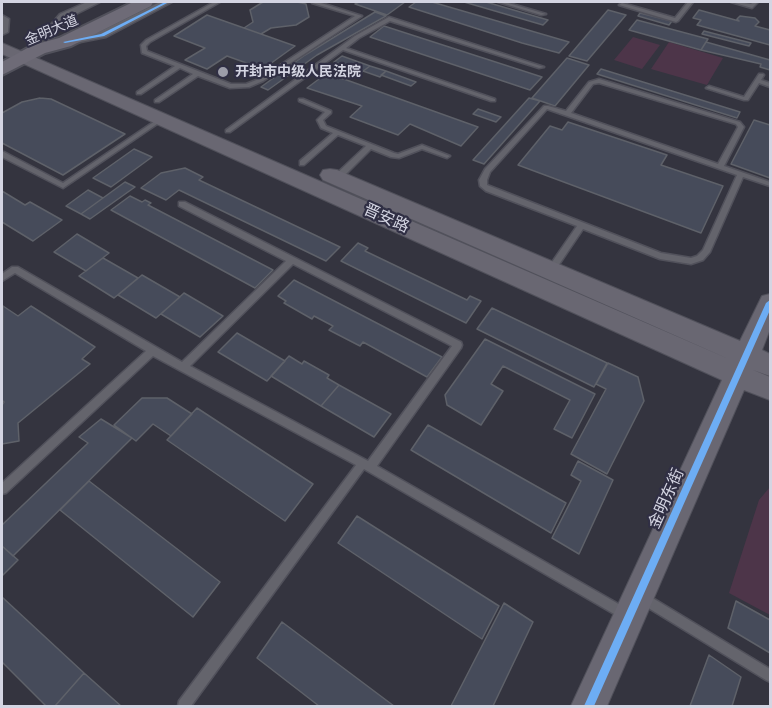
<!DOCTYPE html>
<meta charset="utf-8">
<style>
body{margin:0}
#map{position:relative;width:772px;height:708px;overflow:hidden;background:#34343f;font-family:Roboto,sans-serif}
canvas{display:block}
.frame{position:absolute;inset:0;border:3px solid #d4d5e2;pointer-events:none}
</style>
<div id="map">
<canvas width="772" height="708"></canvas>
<div class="frame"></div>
</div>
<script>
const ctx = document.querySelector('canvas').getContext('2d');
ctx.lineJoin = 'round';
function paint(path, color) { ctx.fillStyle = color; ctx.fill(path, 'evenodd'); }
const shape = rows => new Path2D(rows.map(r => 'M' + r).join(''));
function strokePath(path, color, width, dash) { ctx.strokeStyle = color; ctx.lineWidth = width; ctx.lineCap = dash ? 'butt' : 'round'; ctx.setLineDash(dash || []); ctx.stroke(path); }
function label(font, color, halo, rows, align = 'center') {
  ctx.font = font + ' Roboto,"Noto Sans SC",sans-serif'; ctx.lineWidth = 4.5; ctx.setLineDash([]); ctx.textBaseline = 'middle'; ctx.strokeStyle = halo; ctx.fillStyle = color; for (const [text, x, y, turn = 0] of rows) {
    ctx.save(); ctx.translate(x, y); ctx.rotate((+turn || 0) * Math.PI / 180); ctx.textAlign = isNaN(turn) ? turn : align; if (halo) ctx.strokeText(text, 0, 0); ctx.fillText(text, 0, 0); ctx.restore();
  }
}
const green = shape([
 [633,37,660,45,642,69,614,60],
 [669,42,723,58,707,85,651,69],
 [770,487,770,615,729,593,759,500]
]);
const building = shape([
 [263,2,297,2,306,4,309,17,296,25,271,28,261,34,244,28,253,22,250,10,263,2],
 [359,2,405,2,387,15,355,4,359,2],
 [416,2,432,2,569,42,559,53,522,43,409,7,416,2],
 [464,2,486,2,548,20,543,25,464,2],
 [608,10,626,15,587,61,569,56,608,10],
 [699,10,739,21,737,19,740,16,755,18,759,22,755,26,770,30,770,45,697,25,701,20,693,18,699,10],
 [375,12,386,16,317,55,268,90,261,87,305,55,375,12],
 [640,13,672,21,669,25,638,16,640,13],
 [207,15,244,28,295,46,263,69,227,56,207,69,185,60,205,48,174,36,207,15],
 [637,20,708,39,701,50,629,30,637,20],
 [384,26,542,77,530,90,370,37,384,26],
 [704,31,751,43,749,46,702,34,704,31],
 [706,42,770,60,770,70,760,67,761,64,701,50,706,42],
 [342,56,370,66,362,72,334,62,342,56],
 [567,58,589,65,555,106,532,98,567,58],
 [370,66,386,71,380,77,363,71,370,66],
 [601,69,740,112,737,118,597,74,601,69],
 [386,71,416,82,411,86,381,75,386,71],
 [327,73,478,127,461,146,410,124,398,135,350,117,362,106,307,88,327,73],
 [40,98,51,99,125,134,63,175,2,143,2,113,22,102,40,98],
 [529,98,540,101,484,164,473,160,529,98],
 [478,109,501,117,496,122,473,114,478,109],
 [754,120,770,125,770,178,731,164,754,120],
 [568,122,667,155,661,165,723,186,701,233,518,165,550,126,562,130,568,122],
 [134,149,152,157,111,187,93,178,134,149],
 [185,168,203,177,199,180,340,247,326,261,179,190,166,200,141,188,161,173,185,168],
 [125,182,135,187,90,219,81,214,125,182],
 [88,190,103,198,81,214,66,206,88,190],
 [2,191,25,205,30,202,62,220,33,241,2,222,2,191],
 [130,196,142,202,145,200,151,203,148,205,273,270,255,288,111,210,130,196],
 [77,234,109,253,86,271,54,252,77,234],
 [358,243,368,248,365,251,467,300,470,296,481,301,466,323,341,261,358,243],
 [103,258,138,278,114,298,79,276,103,258],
 [142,275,180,297,156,318,118,295,142,275],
 [294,280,442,357,427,377,363,342,360,346,329,330,333,326,314,316,312,319,284,303,286,301,278,296,294,280],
 [184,293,223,316,200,337,161,314,184,293],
 [3,306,18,316,31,306,95,347,82,359,90,364,18,423,19,441,2,444,2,405,4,402,2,400,3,306],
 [492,308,607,363,594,387,477,329,492,308],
 [237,333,285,361,267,381,218,352,237,333],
 [485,339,595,394,572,438,554,429,570,400,503,366,491,384,503,391,481,425,447,405,445,395,485,339],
 [289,356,302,364,304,361,329,375,327,378,339,385,321,406,271,376,289,356],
 [608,363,638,377,644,401,607,474,571,454,606,389,596,384,608,363],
 [339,385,391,414,374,437,321,406,339,385],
 [142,398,167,398,192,414,171,436,153,424,136,441,114,425,142,398],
 [197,408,313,484,285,521,167,440,197,408],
 [101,419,132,438,13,556,2,546,2,525,88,443,79,437,101,419],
 [428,425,566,503,551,533,411,450,428,425],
 [578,461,613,480,579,554,552,538,581,481,571,475,578,461],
 [89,481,220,582,193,617,60,510,89,481],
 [357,516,499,606,482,639,338,543,357,516],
 [2,546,18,560,2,576,2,546],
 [2,597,84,673,55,706,46,706,2,662,2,597],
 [736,601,770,620,770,653,728,628,736,601],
 [504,603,533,622,493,706,451,706,504,603],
 [282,622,394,706,319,706,257,658,282,622],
 [709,655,741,677,732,706,690,706,709,655],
 [84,673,121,706,55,706,84,673]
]);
const lane = shape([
 [214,2,220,2,150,42,146,46,147,51,231,84,246,84,259,79,355,16,312,3,312,2,318,2,362,16,263,81,249,87,230,88,198,76,159,102,155,102,155,100,193,74,180,68,141,94,137,94,137,92,175,66,142,53,141,45,146,40,214,2],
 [498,2,505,2,546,14,541,15,498,2],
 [688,2,693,2,678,21,676,22,619,5,622,3,675,18,688,2],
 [731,2,739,2,751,4,753,2,758,2,752,8,731,2],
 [389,17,544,67,539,68,390,21,359,38,346,48,495,99,495,101,491,101,343,50,230,132,226,132,226,130,355,36,389,17],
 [759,74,763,74,764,75,761,80,770,83,770,87,759,83,748,100,744,100,706,88,709,86,744,97,759,74],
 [599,79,740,122,744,127,724,166,770,182,770,186,743,177,710,252,703,260,691,264,660,259,583,229,554,272,548,272,547,270,548,268,577,226,486,191,480,186,479,180,485,169,544,106,548,106,566,111,589,82,599,79],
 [599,83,736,124,738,127,718,164,571,113,593,84,599,83],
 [547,109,737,175,703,250,697,256,691,258,661,253,487,185,487,180,490,172,547,109],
 [299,99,303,99,331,111,331,113,323,120,326,126,394,153,398,154,422,145,450,156,447,158,422,149,399,158,391,157,371,149,340,180,334,180,334,176,366,146,338,135,304,165,300,165,300,161,333,133,321,128,317,120,325,112,299,101,299,99],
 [161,117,163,118,163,120,63,188,2,157,2,152,4,152,63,183,161,117],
 [179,202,185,202,461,342,462,345,461,348,377,466,629,610,631,614,629,618,625,620,621,618,364,469,191,706,178,706,179,701,356,465,153,356,6,493,2,494,2,483,146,351,15,273,2,281,2,274,12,267,18,267,182,362,286,261,179,206,179,202],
 [293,264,452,346,368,461,190,366,293,264],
 [641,591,770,669,770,682,766,680,637,601,635,597,637,593,641,591]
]);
const street = shape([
 [87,2,100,2,68,18,52,37,44,37,42,35,60,14,87,2],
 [160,2,172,2,106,37,65,45,59,42,65,39,99,32,160,2],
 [2,15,9,19,8,32,2,35,2,15]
]);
const secondary = shape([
 [2,43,731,360,323,180,320,175,323,170,330,169,337,170,740,341,762,296,770,294,770,329,762,350,770,354,770,376,753,370,770,377,770,400,744,390,607,706,571,706,722,380,2,54,2,43]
]);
const primary = shape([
 [133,2,153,2,151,6,71,46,45,53,2,75,2,62,33,45,59,38,133,2]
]);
const cycleway = shape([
 [165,2,169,2,104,36,65,43,63,42,101,34,165,2],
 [770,300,770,310,594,706,584,706,766,303,770,300]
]);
const markers = [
 [223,72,6,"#9c9da9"]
];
const farStreetnames = [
 ["金明大道",52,31,-23]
];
const farPoinames = [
 ["开封市中级人民法院",235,72]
];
const streetNames = [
 ["晋安路",386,219,24],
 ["金明东街",667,499,-66]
];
paint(green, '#4d3549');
paint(building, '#464b5a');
strokePath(building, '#5e6169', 1.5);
strokePath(lane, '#51515b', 3);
strokePath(street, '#51515b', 3);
strokePath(secondary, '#51515b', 2);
strokePath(primary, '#51515b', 4);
paint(lane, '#64646c');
paint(street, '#64646c');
paint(secondary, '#696772');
paint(primary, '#6e6b77');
paint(cycleway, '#6dadf4');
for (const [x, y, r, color] of markers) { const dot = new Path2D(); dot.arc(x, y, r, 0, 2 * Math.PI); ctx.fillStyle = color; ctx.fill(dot); strokePath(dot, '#302f44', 2); }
label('14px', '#d4d5e2', '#302f44', farStreetnames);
label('bold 14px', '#d4d5e2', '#302f44', farPoinames, 'left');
label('16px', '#d4d5e2', '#302f44', streetNames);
</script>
